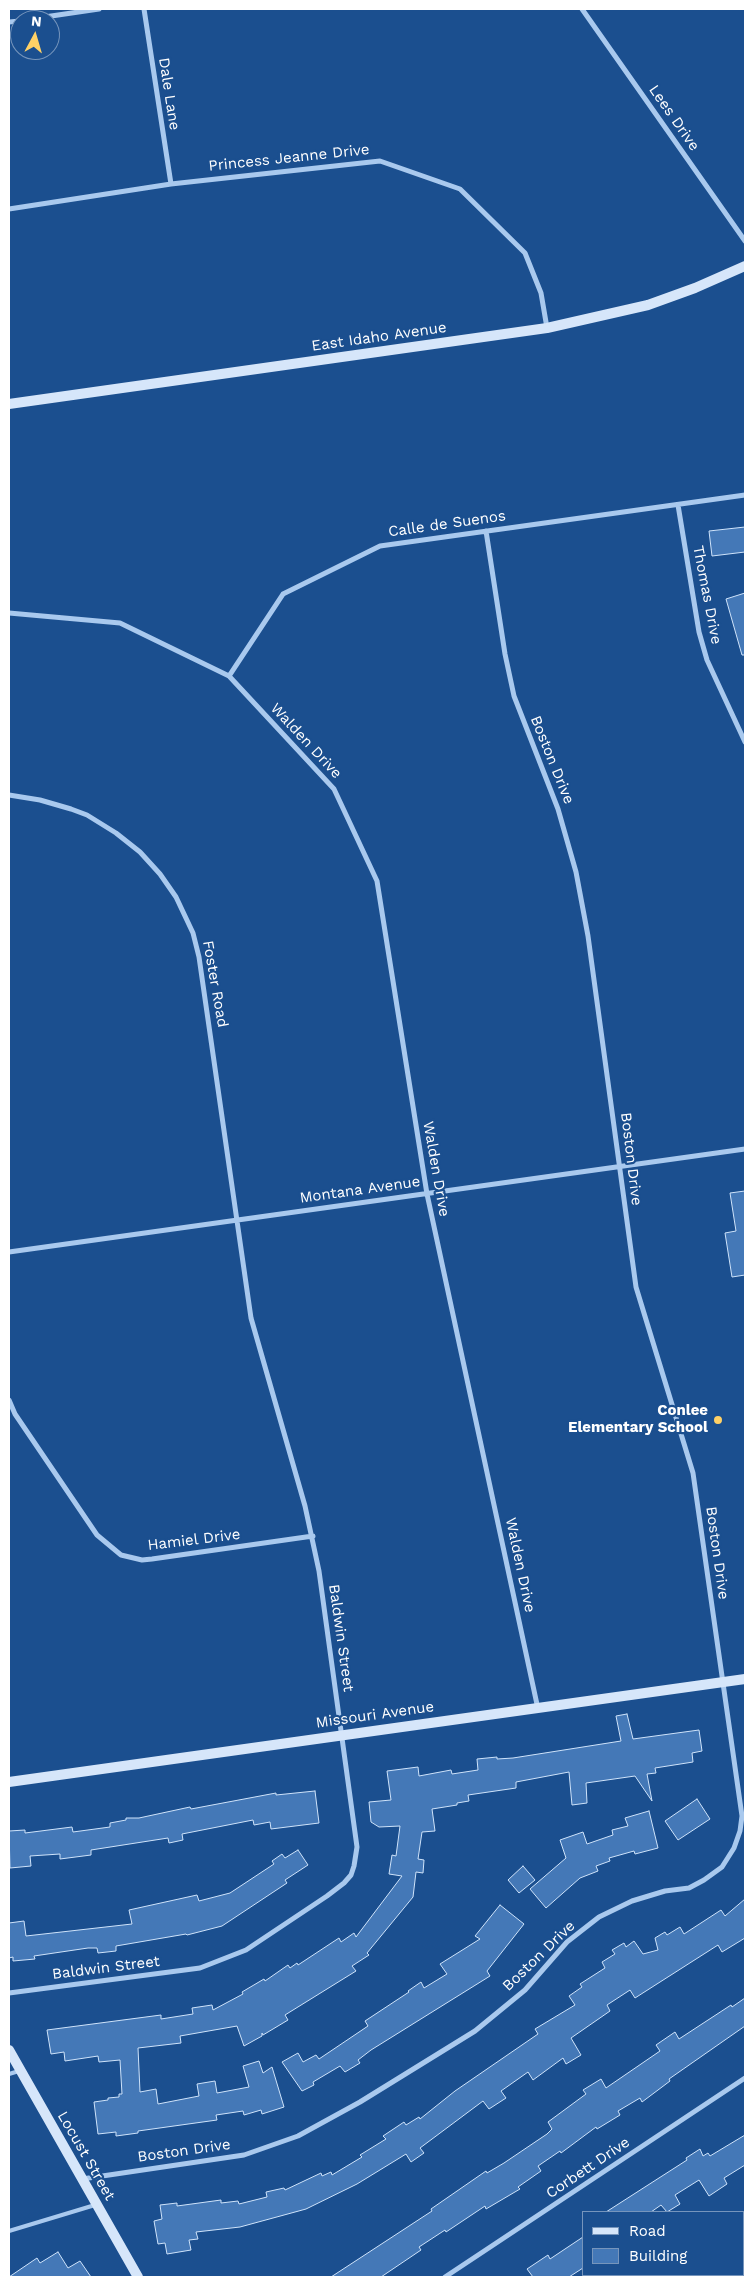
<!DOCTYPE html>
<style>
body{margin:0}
#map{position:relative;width:754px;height:2286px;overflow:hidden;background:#1b4f8f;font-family:"Work Sans",sans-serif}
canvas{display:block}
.frame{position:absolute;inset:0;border:10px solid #fff;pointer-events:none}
.legend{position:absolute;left:582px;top:2211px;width:162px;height:65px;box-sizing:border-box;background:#1b4f8f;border:1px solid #7695bc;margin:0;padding:6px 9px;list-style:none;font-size:15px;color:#fff}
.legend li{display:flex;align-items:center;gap:10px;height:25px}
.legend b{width:25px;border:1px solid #7695bc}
.north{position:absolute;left:10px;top:10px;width:50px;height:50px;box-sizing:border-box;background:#1b4f8f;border:1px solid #7695bc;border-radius:50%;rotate:6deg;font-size:14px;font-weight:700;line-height:20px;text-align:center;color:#fff}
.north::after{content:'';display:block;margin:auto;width:18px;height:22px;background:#ffd166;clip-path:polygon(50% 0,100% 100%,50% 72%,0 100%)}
</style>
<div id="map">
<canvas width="754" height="2286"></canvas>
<div class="frame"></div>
<ul class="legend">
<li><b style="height:6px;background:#d6e6fa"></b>Road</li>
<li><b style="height:14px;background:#4478b7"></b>Building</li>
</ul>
<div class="north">N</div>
</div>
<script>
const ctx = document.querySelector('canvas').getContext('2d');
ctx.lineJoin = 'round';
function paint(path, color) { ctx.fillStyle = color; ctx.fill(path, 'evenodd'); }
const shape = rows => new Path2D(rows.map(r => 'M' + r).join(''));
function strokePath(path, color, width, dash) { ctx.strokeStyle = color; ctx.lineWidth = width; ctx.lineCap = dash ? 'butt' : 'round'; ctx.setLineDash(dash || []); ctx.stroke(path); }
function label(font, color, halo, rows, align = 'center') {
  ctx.font = font + ' "Work Sans",sans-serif'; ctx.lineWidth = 4.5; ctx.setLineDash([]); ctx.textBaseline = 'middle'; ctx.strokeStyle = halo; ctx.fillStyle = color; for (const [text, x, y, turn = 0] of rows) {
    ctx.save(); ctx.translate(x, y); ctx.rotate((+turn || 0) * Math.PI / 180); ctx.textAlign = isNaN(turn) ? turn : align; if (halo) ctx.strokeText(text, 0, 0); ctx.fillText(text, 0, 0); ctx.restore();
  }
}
const building = shape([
 [745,527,745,552,712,556,709,531,745,527],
 [745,593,745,655,742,655,726,599,745,593],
 [745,1191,745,1275,732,1277,725,1233,736,1231,730,1193,745,1191],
 [627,1714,633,1739,699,1730,702,1751,692,1753,693,1762,655,1768,656,1773,647,1774,652,1801,635,1776,586,1783,587,1803,572,1805,569,1772,516,1782,516,1788,468,1795,469,1801,457,1803,457,1805,432,1809,435,1831,422,1832,418,1859,424,1860,423,1873,416,1872,413,1897,367,1953,369,1955,352,1966,356,1971,285,2015,288,2020,263,2035,262,2033,262,2036,244,2046,237,2026,180,2036,181,2043,138,2048,140,2092,156,2089,158,2104,199,2096,197,2084,215,2081,217,2093,249,2087,243,2066,259,2061,263,2073,272,2067,284,2107,262,2114,261,2110,244,2115,243,2111,216,2115,217,2120,138,2131,138,2133,116,2136,116,2132,98,2134,94,2102,108,2100,108,2098,119,2097,119,2094,122,2094,120,2060,99,2062,98,2056,65,2061,64,2052,51,2054,47,2030,161,2015,161,2019,193,2014,192,2008,212,2005,213,2010,243,1994,242,1992,264,1979,265,1981,288,1965,290,1968,297,1963,298,1965,339,1938,341,1942,354,1933,356,1937,402,1876,389,1874,392,1855,396,1856,400,1826,379,1827,371,1822,369,1802,391,1800,387,1771,418,1767,419,1776,451,1770,452,1774,478,1770,477,1759,497,1757,497,1759,513,1758,621,1741,616,1716,627,1714],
 [315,1791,319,1823,271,1829,270,1822,254,1825,253,1820,182,1834,183,1840,169,1843,168,1838,91,1850,91,1855,60,1859,60,1854,30,1856,31,1866,10,1868,9,1831,25,1830,25,1833,72,1827,73,1832,110,1827,110,1823,126,1820,126,1818,139,1818,190,1807,191,1809,276,1793,276,1795,315,1791],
 [697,1799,710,1819,678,1840,665,1821,697,1799],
 [649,1811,658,1848,635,1854,634,1851,609,1858,610,1861,596,1866,598,1871,580,1878,546,1908,530,1889,566,1858,560,1840,583,1832,587,1844,613,1835,612,1830,628,1826,625,1818,649,1811],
 [298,1850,308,1865,285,1880,287,1883,222,1926,187,1935,186,1934,116,1946,116,1951,98,1953,97,1948,88,1948,34,1956,35,1959,13,1961,13,1957,9,1958,9,1923,24,1921,26,1936,132,1924,129,1910,197,1895,199,1901,230,1893,274,1864,272,1861,282,1854,285,1858,298,1850],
 [523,1866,535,1880,519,1893,508,1880,523,1866],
 [745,1899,745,1938,722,1952,718,1945,635,1998,630,1990,607,2005,610,2011,571,2038,581,2055,566,2064,563,2058,533,2080,528,2072,501,2091,506,2098,489,2109,483,2101,420,2148,424,2153,411,2162,406,2154,357,2184,306,2209,240,2227,196,2232,198,2239,189,2240,191,2250,167,2254,165,2243,158,2244,154,2221,162,2219,160,2205,177,2203,177,2206,221,2200,221,2203,238,2201,239,2204,267,2197,266,2192,284,2188,285,2190,321,2173,322,2176,331,2172,332,2175,362,2157,360,2155,386,2139,383,2136,404,2122,406,2125,419,2117,420,2119,455,2091,538,2034,535,2029,575,2005,569,1996,582,1987,580,1984,605,1968,602,1962,615,1954,612,1950,624,1943,626,1947,634,1941,643,1954,658,1950,655,1938,665,1932,667,1935,680,1927,684,1934,721,1910,725,1916,745,1899],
 [500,1905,524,1924,487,1971,490,1976,371,2050,358,2060,360,2063,345,2072,340,2066,313,2082,314,2085,302,2091,282,2062,298,2053,303,2062,316,2055,319,2059,368,2026,365,2021,409,1992,408,1991,421,1982,424,1988,447,1974,440,1964,480,1939,475,1936,500,1905],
 [745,1998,745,2026,669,2079,670,2081,642,2102,640,2098,618,2111,620,2115,597,2129,596,2127,561,2153,560,2151,538,2166,541,2171,518,2187,520,2189,486,2209,485,2206,446,2232,445,2230,419,2247,421,2250,381,2277,331,2277,432,2211,431,2209,486,2171,487,2173,504,2163,547,2134,552,2129,548,2122,586,2094,583,2090,601,2079,606,2088,660,2051,656,2045,675,2032,679,2039,731,2005,732,2007,745,1998],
 [745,2135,745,2165,724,2178,727,2184,709,2196,699,2180,675,2195,680,2204,667,2212,661,2205,651,2212,606,2212,687,2160,686,2158,700,2149,703,2156,708,2153,710,2156,745,2135],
 [583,2237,583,2268,569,2277,533,2277,527,2269,548,2255,550,2259,583,2237],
 [58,2252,68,2268,80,2261,91,2277,9,2277,37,2258,40,2263,58,2252]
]);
const lane = shape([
 [9,2074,19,2071],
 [9,2231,95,2205]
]);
const street = shape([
 [144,9,171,184],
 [582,9,745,241],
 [24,20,99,9],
 [9,22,20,21],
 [9,209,171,184,380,161,460,189,525,253,541,293,547,328],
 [678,505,699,632,707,660,745,742],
 [9,613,120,623,229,676,283,594,380,546,745,495],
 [229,676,334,789,377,881,427,1194,538,1709],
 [9,795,40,800,71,809,87,815,116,833,140,852,160,874,176,897,193,933,199,957,251,1318,305,1506,319,1571,357,1847,354,1866,351,1875,344,1883,327,1896,246,1950,200,1968,9,1993],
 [9,1252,745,1149],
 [9,1400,15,1414,97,1535,121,1555,142,1560,152,1559,313,1536],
 [82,2179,244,2155,298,2136,360,2102,475,2031,525,1990,567,1942,599,1917,632,1901,665,1891,689,1888,704,1880,722,1867,734,1848,740,1831,742,1816,693,1473,636,1287,588,936,576,872,558,809,514,696,505,654,486,531],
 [445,2277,745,2078]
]);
const secondary = shape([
 [9,404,547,328,648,305,695,288,745,266],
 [9,1782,745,1679],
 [9,2050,138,2277]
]);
const markers = [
 [718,1420,5,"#ffd166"]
];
const streetNames = [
 ["Dale Lane",169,94,81],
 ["Lees Drive",674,118,55],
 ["Princess Jeanne Drive",289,158,-6],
 ["East Idaho Avenue",379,337,-8],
 ["Calle de Suenos",447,524,-8],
 ["Thomas Drive",707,595,79],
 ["Walden Drive",306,741,47],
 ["Boston Drive",552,760,68],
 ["Foster Road",215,984,80],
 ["Boston Drive",631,1159,83],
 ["Walden Drive",436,1169,80],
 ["Montana Avenue",360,1190,-8],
 ["Hamiel Drive",194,1540,-7],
 ["Boston Drive",717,1553,82],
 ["Walden Drive",520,1565,78],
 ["Baldwin Street",341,1638,82],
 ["Missouri Avenue",375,1715,-8],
 ["Boston Drive",539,1956,-44],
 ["Baldwin Street",106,1968,-7],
 ["Boston Drive",184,2151,-8],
 ["Locust Street",86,2156,60],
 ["Corbett Drive",588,2168,-34]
];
const poiNames = [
 ["Conlee",708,1411],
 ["Elementary School",708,1428]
];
paint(building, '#4478b7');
strokePath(building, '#cfe3fa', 1);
strokePath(lane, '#a9c9ee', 4);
strokePath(street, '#a9c9ee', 5);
strokePath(secondary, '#d6e6fa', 10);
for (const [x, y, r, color] of markers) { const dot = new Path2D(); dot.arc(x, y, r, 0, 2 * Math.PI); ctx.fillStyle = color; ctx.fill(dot); strokePath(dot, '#1b4f8f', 2); }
label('15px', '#fff', '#1b4f8f', streetNames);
label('bold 15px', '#fff', '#1b4f8f', poiNames, 'right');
</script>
